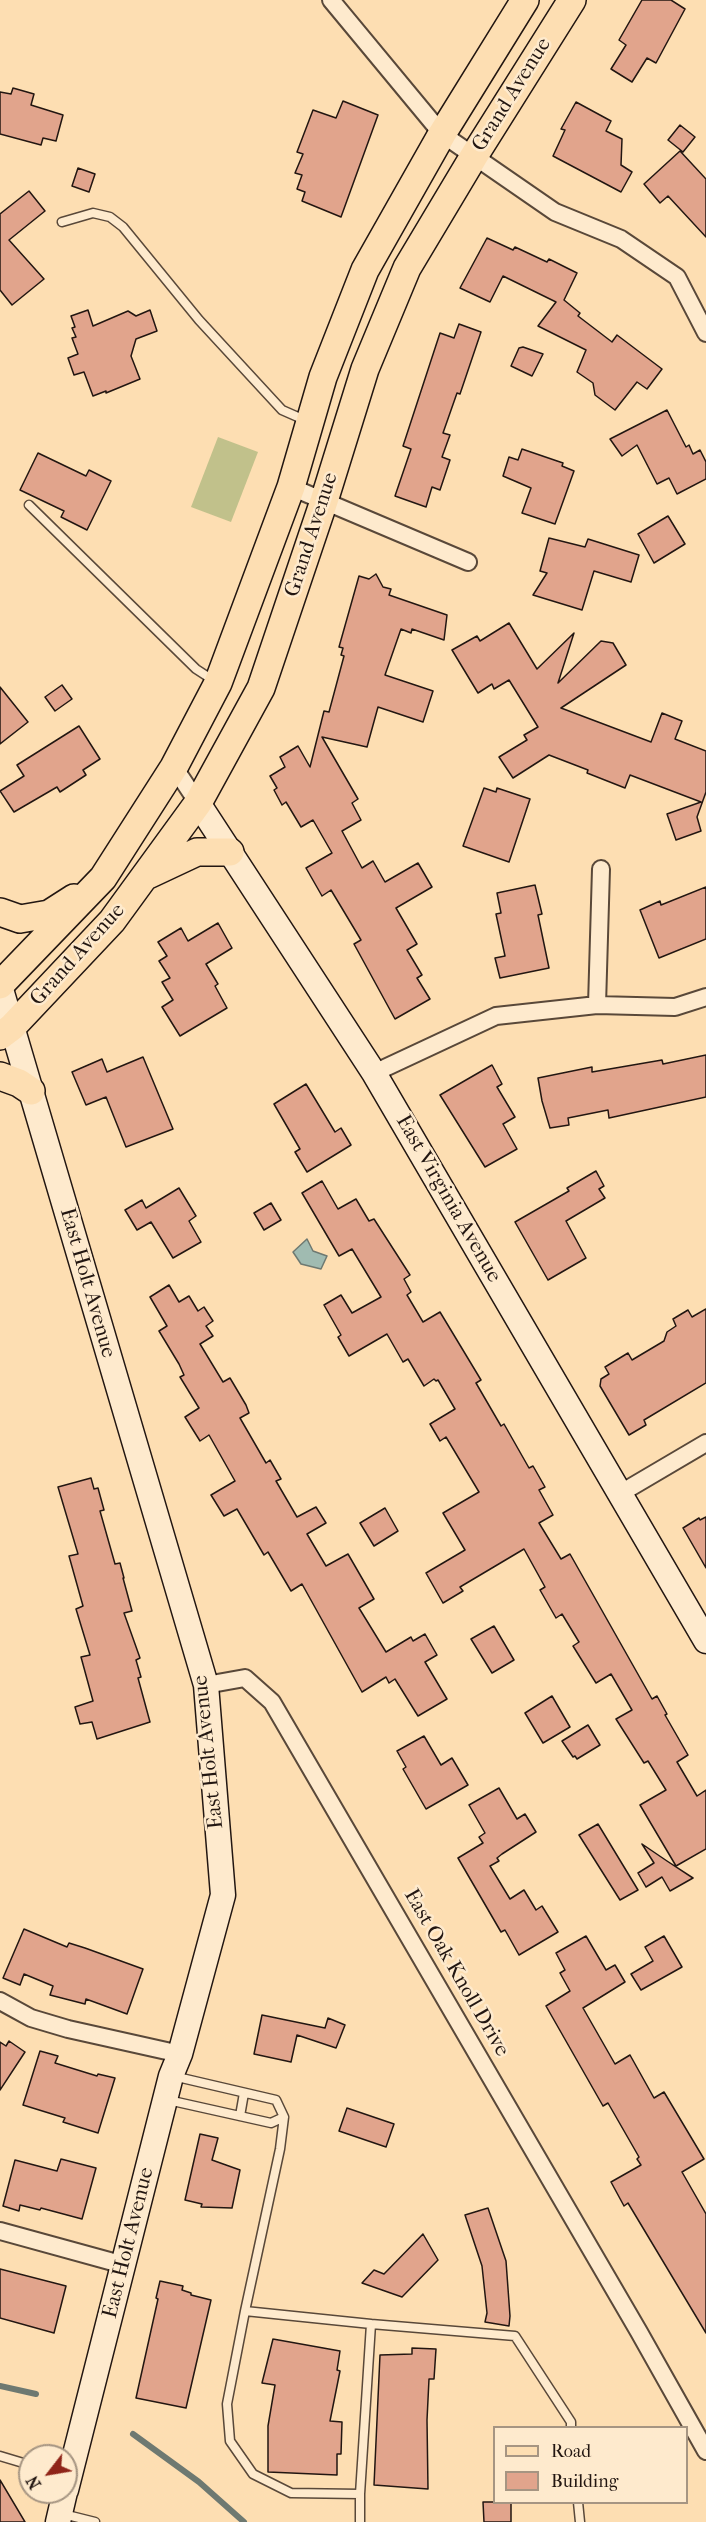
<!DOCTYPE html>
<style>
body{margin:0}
#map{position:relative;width:706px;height:2522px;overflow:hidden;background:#fddeb2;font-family:"IM FELL French Canon",serif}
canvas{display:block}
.legend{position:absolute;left:493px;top:2426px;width:195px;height:78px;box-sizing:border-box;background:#feeacd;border:2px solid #a69582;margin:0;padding:8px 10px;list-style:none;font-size:18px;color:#221611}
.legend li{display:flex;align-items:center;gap:12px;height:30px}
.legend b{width:30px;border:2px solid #a69582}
.north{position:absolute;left:18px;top:2444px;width:60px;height:60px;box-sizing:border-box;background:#feeacd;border:2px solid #a69582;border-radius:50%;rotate:239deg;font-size:16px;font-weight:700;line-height:24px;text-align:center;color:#221611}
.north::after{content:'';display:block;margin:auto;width:21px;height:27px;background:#8f2418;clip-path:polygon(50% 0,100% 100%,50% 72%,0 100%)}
</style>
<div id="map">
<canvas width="706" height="2522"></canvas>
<ul class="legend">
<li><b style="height:8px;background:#fddeb2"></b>Road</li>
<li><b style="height:16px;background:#e1a48c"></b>Building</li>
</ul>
<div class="north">N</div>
</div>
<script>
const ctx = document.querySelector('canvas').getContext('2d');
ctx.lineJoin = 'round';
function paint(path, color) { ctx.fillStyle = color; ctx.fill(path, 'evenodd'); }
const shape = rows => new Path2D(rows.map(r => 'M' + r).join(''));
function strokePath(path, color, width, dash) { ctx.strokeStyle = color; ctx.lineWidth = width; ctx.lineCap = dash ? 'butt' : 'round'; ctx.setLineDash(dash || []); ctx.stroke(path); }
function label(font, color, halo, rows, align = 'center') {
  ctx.font = font + ' "IM FELL French Canon",serif'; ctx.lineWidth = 5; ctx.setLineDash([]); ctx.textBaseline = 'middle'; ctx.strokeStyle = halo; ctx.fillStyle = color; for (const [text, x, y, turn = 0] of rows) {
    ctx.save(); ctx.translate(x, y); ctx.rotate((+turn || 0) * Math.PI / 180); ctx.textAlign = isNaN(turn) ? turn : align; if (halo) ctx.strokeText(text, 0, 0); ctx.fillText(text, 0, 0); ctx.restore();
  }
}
const green = shape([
 [218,437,258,452,231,522,191,507]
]);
const water = shape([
 [307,1239,313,1251,327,1256,321,1269,301,1264,293,1252,307,1239]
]);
const stream = shape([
 [0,2386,36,2394],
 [133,2434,199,2482,244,2522]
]);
const building = shape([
 [642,0,671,0,685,9,656,63,647,58,632,82,611,69,626,45,619,40,642,0],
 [13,88,34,94,31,105,63,115,56,141,43,138,41,145,0,134,0,92,11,94,13,88],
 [343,101,378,115,341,217,302,201,305,192,297,189,302,175,295,173,303,154,297,152,313,110,336,118,343,101],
 [576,102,611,121,606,131,622,139,621,165,632,172,621,192,553,156,565,130,561,129,576,102],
 [680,125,695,137,683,152,668,140,680,125],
 [680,151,706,179,706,237,668,196,660,203,644,184,680,151],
 [78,168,95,174,89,192,72,186,78,168],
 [29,191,45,211,9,240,44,279,12,305,0,290,0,214,29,191],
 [487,238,513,250,515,247,547,262,549,259,577,273,564,300,580,313,578,316,612,342,617,335,662,369,647,389,637,382,615,410,595,395,593,383,577,372,586,350,538,326,556,302,503,276,490,302,460,288,487,238],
 [88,310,93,326,128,311,136,316,150,310,157,331,136,339,131,356,140,379,106,393,106,391,93,396,84,372,74,375,68,358,78,354,72,338,76,337,72,328,75,327,71,316,88,310],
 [459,324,481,332,460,394,457,393,443,433,450,435,442,457,450,460,440,490,432,487,426,507,395,496,411,449,403,446,440,333,454,338,459,324],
 [523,347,543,354,532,376,511,366,519,348,523,347],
 [667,410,686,447,689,445,693,454,700,450,706,462,706,479,677,494,669,478,657,484,637,445,622,456,610,439,667,410],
 [522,449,563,463,562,466,574,471,555,524,522,513,531,488,503,476,509,457,518,460,522,449],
 [38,453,86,476,89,470,111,481,87,530,61,517,64,511,20,490,38,453],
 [668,516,685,544,654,563,638,534,668,516],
 [549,538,585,547,588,539,639,555,631,582,594,571,582,610,533,595,547,573,540,571,549,538],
 [376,574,383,587,391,589,389,595,447,615,444,640,412,629,411,633,401,629,385,675,433,691,423,722,378,707,367,747,322,737,358,799,352,803,361,820,342,831,362,868,373,861,385,882,418,863,432,887,396,908,417,944,407,950,422,975,417,978,430,999,395,1019,354,944,361,940,331,890,322,896,306,868,332,853,313,820,301,827,286,802,282,805,274,790,277,788,270,776,285,767,280,757,298,746,310,767,324,711,329,712,344,656,341,655,343,648,339,647,359,576,369,579,376,574],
 [509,623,537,669,574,633,558,683,601,641,613,643,626,665,561,708,651,742,662,713,682,721,675,739,706,751,706,792,697,817,701,831,676,840,667,814,701,802,630,775,625,788,587,773,588,770,549,755,513,778,499,757,527,740,524,735,538,727,509,680,494,689,492,684,478,693,452,650,477,636,480,641,509,623],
 [62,685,72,699,55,711,45,697,62,685],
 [0,687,28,722,0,744,0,687],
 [79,726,100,759,83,770,86,775,60,792,57,787,14,812,0,791,24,776,17,765,79,726],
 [484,788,496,792,497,788,530,799,509,862,463,846,484,788],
 [535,885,542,914,538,915,549,968,500,978,495,958,505,956,496,914,501,913,497,893,535,885],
 [706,887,706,939,659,958,640,910,660,901,661,905,706,887],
 [218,923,232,948,206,964,218,984,215,986,227,1008,180,1036,162,1007,173,1000,162,982,170,978,159,961,167,956,158,942,181,928,188,941,218,923],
 [706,1055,706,1097,609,1118,608,1110,568,1118,569,1125,550,1128,542,1101,538,1078,592,1067,592,1072,662,1060,663,1064,706,1055],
 [143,1057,173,1129,126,1147,106,1097,86,1105,72,1072,102,1059,107,1072,143,1057],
 [492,1065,502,1084,497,1087,515,1117,503,1124,517,1149,485,1167,440,1095,492,1065],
 [306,1084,335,1132,341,1128,351,1145,307,1172,295,1152,300,1149,274,1104,306,1084],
 [596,1171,604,1186,599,1189,605,1198,566,1221,586,1258,548,1280,515,1222,569,1191,567,1188,596,1171],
 [322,1181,338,1209,356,1199,369,1221,374,1219,410,1275,404,1279,411,1292,407,1295,423,1322,440,1312,481,1380,476,1383,501,1426,504,1424,529,1468,533,1466,545,1487,539,1490,553,1515,539,1523,561,1559,570,1554,652,1699,657,1696,667,1714,665,1715,688,1755,677,1762,697,1796,706,1790,706,1849,676,1866,640,1805,666,1790,648,1761,644,1763,616,1719,632,1710,611,1674,596,1683,573,1646,579,1642,562,1614,556,1618,540,1590,545,1587,524,1549,460,1587,463,1591,443,1603,426,1573,465,1550,443,1513,479,1492,446,1437,440,1441,430,1424,455,1409,438,1380,436,1381,434,1379,424,1386,408,1359,403,1362,387,1334,349,1356,338,1337,341,1335,324,1305,341,1295,352,1313,381,1297,352,1249,339,1256,302,1193,322,1181],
 [179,1188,196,1216,189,1221,201,1242,173,1258,151,1222,137,1230,125,1210,142,1200,146,1208,179,1188],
 [271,1203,281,1220,264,1230,254,1213,271,1203],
 [169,1285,179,1302,189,1296,198,1311,204,1307,213,1321,206,1326,213,1336,200,1344,223,1382,230,1378,246,1405,249,1413,240,1418,266,1463,270,1460,281,1479,276,1481,297,1517,316,1507,326,1523,307,1534,326,1566,348,1554,374,1599,359,1608,386,1652,411,1637,413,1641,425,1634,437,1655,425,1662,447,1699,418,1716,395,1679,389,1683,386,1677,362,1692,302,1584,291,1591,268,1552,264,1555,237,1509,224,1516,211,1495,235,1481,209,1435,200,1441,185,1417,199,1408,180,1377,184,1375,179,1364,159,1331,167,1326,150,1297,169,1285],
 [706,1309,706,1383,644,1420,646,1425,629,1435,600,1386,601,1379,609,1374,605,1367,628,1353,632,1360,664,1341,667,1332,676,1326,673,1319,688,1310,692,1317,706,1309],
 [91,1478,94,1489,98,1488,104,1510,100,1511,115,1564,120,1563,124,1578,123,1578,132,1611,124,1613,140,1658,136,1660,141,1677,138,1678,150,1722,97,1739,92,1722,80,1724,75,1707,93,1701,81,1657,90,1655,76,1609,83,1606,69,1556,78,1554,58,1487,91,1478],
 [385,1508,398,1531,374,1546,360,1523,385,1508],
 [706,1517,706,1568,683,1528,699,1518,700,1520,706,1517],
 [494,1626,514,1660,492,1673,471,1639,494,1626],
 [552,1696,570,1727,543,1743,525,1713,552,1696],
 [588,1725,600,1745,577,1759,575,1756,573,1757,562,1741,588,1725],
 [424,1736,441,1765,452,1758,468,1785,426,1809,403,1769,406,1767,397,1751,424,1736],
 [499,1788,517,1819,525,1814,536,1832,502,1854,497,1858,499,1861,490,1866,510,1899,524,1890,536,1910,542,1906,558,1932,519,1955,505,1930,501,1932,458,1858,483,1843,479,1837,485,1833,469,1805,499,1788],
 [598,1824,638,1890,620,1900,579,1835,598,1824],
 [642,1844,667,1861,693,1878,670,1891,662,1877,646,1887,638,1873,654,1863,642,1844],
 [24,1929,67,1947,69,1943,85,1948,143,1969,127,2014,86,1999,85,2004,50,1995,53,1986,24,1974,20,1985,3,1978,24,1929],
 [586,1936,606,1970,615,1965,625,1982,583,2008,615,2064,630,2055,654,2098,664,2092,704,2159,682,2172,706,2214,706,2333,628,2203,624,2206,611,2182,641,2165,637,2159,639,2157,608,2103,603,2106,546,2006,570,1991,560,1973,565,1970,556,1953,586,1936],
 [664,1936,682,1967,641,1990,631,1974,653,1961,645,1947,664,1936],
 [262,2015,325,2028,328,2018,345,2025,336,2048,297,2035,291,2062,254,2054,262,2015],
 [9,2041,25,2052,0,2090,0,2042,6,2046,9,2041],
 [40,2051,58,2056,55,2063,97,2076,98,2074,115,2078,98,2133,63,2122,65,2118,23,2105,40,2051],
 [347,2108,394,2124,386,2147,339,2131,347,2108],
 [200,2134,218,2138,212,2160,240,2170,232,2208,201,2207,202,2204,185,2200,200,2134],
 [61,2159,96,2168,82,2219,41,2208,40,2210,20,2205,19,2211,3,2206,15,2160,57,2171,61,2159],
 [488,2208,506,2261,510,2316,509,2326,485,2322,487,2313,482,2266,465,2215,488,2208],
 [423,2234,438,2260,402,2297,362,2283,374,2270,384,2274,423,2234],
 [0,2269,66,2286,54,2333,0,2318,0,2269],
 [160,2281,183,2286,182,2290,191,2293,191,2295,211,2300,186,2408,136,2398,158,2299,156,2298,160,2281],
 [273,2339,340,2351,337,2370,340,2371,330,2421,342,2422,341,2454,337,2454,337,2475,268,2472,268,2426,275,2385,262,2383,273,2339],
 [412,2348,436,2349,434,2379,429,2379,427,2420,428,2489,374,2485,380,2355,412,2354,412,2348],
 [0,2480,25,2522,0,2522,0,2480],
 [483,2502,511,2502,511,2522,484,2522,483,2502]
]);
const lane = shape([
 [62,222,93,213,110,217,123,227,199,320,282,410,307,421],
 [29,505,196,669,216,682],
 [173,2076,276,2100,284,2117,280,2149,245,2311,227,2404,230,2441,253,2474,291,2493,360,2494,371,2324,245,2311],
 [168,2100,271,2123,284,2117],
 [240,2116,244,2093],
 [371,2324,515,2336,571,2422,571,2428],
 [0,2456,30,2465],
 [360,2494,360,2522],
 [578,2502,580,2522],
 [63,2514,95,2522]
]);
const street = shape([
 [331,0,442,134,555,212,621,239,677,277,706,333],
 [291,487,468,562],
 [174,767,198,803],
 [597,1005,601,869],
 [374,1073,496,1016,597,1005,675,1007,706,997],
 [621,1493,706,1443],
 [206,1685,245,1678,272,1702,639,2332,706,2451],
 [0,2001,31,2018,68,2029,180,2054],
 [0,2231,124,2265]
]);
const secondary = shape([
 [198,803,374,1073,706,1641],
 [0,986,206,1685,223,1895,180,2054,171,2076,66,2490],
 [58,2522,65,2492]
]);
const primary = shape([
 [148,875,197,852,230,852],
 [0,912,20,919,49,914,74,898],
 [0,985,103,878,174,767,218,683,291,487,323,377,365,270,442,134,525,0],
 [0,1036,12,1027,112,921,198,803,261,688,324,501,365,369,407,268,474,156,572,0],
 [0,1076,19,1083,31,1091]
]);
const streetNames = [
 ["Grand Avenue",512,95,-58],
 ["Grand Avenue",312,535,-72],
 ["Grand Avenue",78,955,-48],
 ["East Virginia Avenue",448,1199,60],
 ["East Holt Avenue",87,1283,74],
 ["East Holt Avenue",209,1752,-96],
 ["East Oak Knoll Drive",456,1973,60],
 ["East Holt Avenue",129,2243,-76]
];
paint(green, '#c1c18b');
paint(water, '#a0bbb1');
strokePath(water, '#6e7971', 1.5);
strokePath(stream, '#6e7971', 6);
paint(building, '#e1a48c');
strokePath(building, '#221611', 1.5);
strokePath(lane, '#594839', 11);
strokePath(street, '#594839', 20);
strokePath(secondary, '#221611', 27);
strokePath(primary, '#221611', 30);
strokePath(lane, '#feeacd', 8);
strokePath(street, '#feeacd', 16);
strokePath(secondary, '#feeacd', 24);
strokePath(primary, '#fddeb2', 27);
label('21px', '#221611', '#feeacd', streetNames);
</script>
